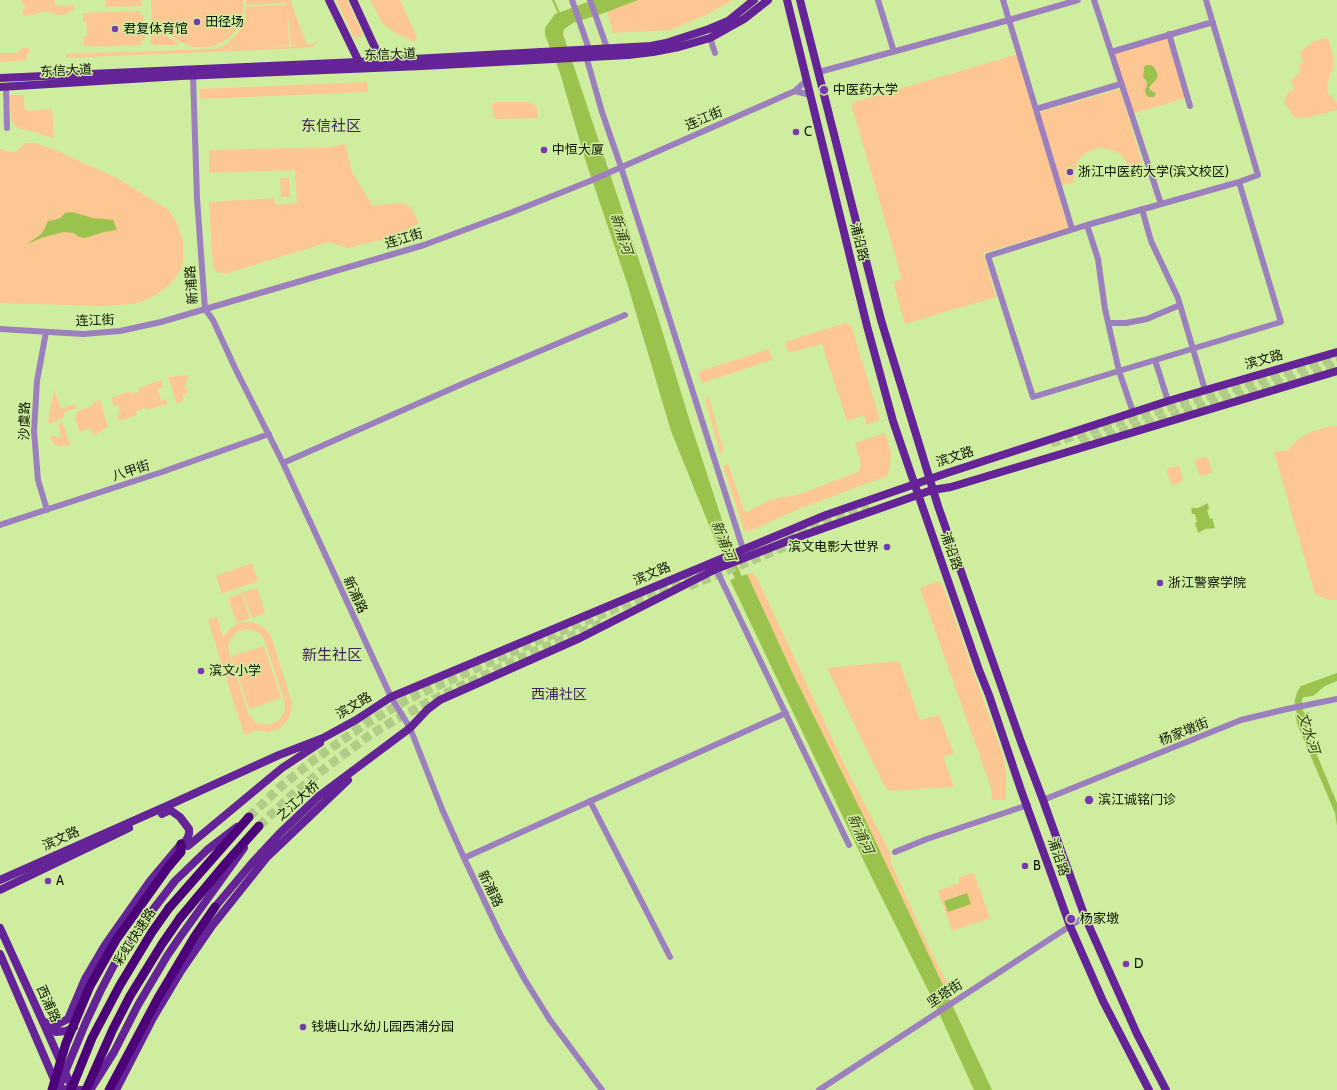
<!DOCTYPE html>
<meta charset="utf-8">
<style>
body{margin:0}
canvas{display:block;background:#cfed9f}
</style>
<canvas width="1337" height="1090"></canvas>
<script>
const ctx = document.querySelector('canvas').getContext('2d');
ctx.lineJoin = 'round';
function paint(path, color) { ctx.fillStyle = color; ctx.fill(path, 'evenodd'); }
const shape = rows => new Path2D(rows.map(r => 'M' + r).join(''));
function strokePath(path, color, width, dash) { ctx.strokeStyle = color; ctx.lineWidth = width; ctx.lineCap = dash ? 'butt' : 'round'; ctx.setLineDash(dash || []); ctx.stroke(path); }
function label(font, color, halo, rows, align = 'center') {
  ctx.font = font + ' Cabin,"Noto Sans SC",sans-serif'; ctx.lineWidth = 3; ctx.setLineDash([]); ctx.textBaseline = 'middle'; ctx.strokeStyle = halo; ctx.fillStyle = color; for (const [text, x, y, turn = 0] of rows) {
    ctx.save(); ctx.translate(x, y); ctx.rotate((+turn || 0) * Math.PI / 180); ctx.textAlign = isNaN(turn) ? turn : align; if (halo) ctx.strokeText(text, 0, 0); ctx.fillText(text, 0, 0); ctx.restore();
  }
}
const green = shape([
 [22,0,55,0,55,6,72,5,75,7,74,10,70,11,65,15,57,15,50,12,41,12,33,15,24,16,22,11,26,6,21,2],
 [106,0,141,0,142,6,106,7],
 [151,0,243,0,243,20,237,30,223,42,210,47,194,47,180,42,173,37,162,27,152,27],
 [246,0,290,0,307,45,291,45,287,7,289,45,264,47,307,45,318,42,314,46,306,48,67,58,66,54,215,49,227,44,238,33,246,19,245,7,286,5,286,3,246,5],
 [336,0,347,0,362,33,362,37,357,38,353,36],
 [370,0,400,0,417,37,415,42,394,32,383,24],
 [638,0,733,0,706,15,670,30,613,33,607,12],
 [140,11,141,15,144,15,145,40,142,40,142,45,89,47,89,45,84,46,84,36,87,36,86,21,83,21,83,13],
 [159,28,167,36,178,43,178,45,151,45,150,29],
 [1168,37,1185,98,1132,114,1114,53],
 [1144,67,1154,67,1156,72,1149,87,1149,90,1155,92,1145,92,1145,90,1147,86,1147,82,1143,77],
 [1328,38,1334,58,1333,67,1328,82,1327,92,1337,103,1337,110,1305,118,1294,117,1284,102,1288,92,1294,90,1291,80,1301,72,1298,65,1303,63,1300,52,1314,41],
 [22,48,29,48,29,53,26,53,27,60,0,62,0,53,17,53],
 [1018,54,1068,228,983,253,996,297,905,324,893,282,902,279,851,103],
 [367,82,368,92,200,99,200,89],
 [1120,89,1142,163,1128,166,1125,159,1117,152,1107,149,1097,148,1087,152,1079,159,1075,169,1074,182,1060,186,1039,112],
 [9,95,24,95,24,108,29,111,52,109,54,138,19,128,13,124,11,119],
 [496,102,529,102,534,104,537,109,538,118,496,119,493,117,492,104],
 [26,143,34,143,53,149,119,179,167,209,175,219,183,240,183,262,181,269,173,281,163,290,148,299,134,304,102,306,0,303,0,149,10,152,17,151],
 [345,144,352,172,373,206,397,203,406,204,412,209,419,223,393,237,347,248,329,242,225,274,217,272,213,267,209,202,275,198,275,205,297,203,295,170,209,173,209,150,330,147],
 [280,178,289,178,290,197,281,197],
 [845,323,849,324,852,328,880,420,866,425,864,415,847,421,822,344,788,353,785,342],
 [769,349,772,360,702,383,698,372],
 [188,375,188,380,186,381,186,384,184,387,188,391,187,393,182,395,184,400,177,404,168,377],
 [161,380,163,387,158,389,161,401,166,399,168,404,148,410,147,407,136,411,137,415,119,421,117,414,120,413,118,405,114,406,111,398,130,391,131,394,140,391,139,388],
 [54,389,61,409,75,404,77,408,68,411,64,413,63,418,50,424,48,422],
 [705,398,709,398,724,452,720,453],
 [100,400,108,427,103,429,99,433,93,435,90,428,80,432,75,419,78,411,90,407,95,402],
 [63,423,70,445,59,446,54,444,50,438,52,436,56,436,56,438,61,436,58,424],
 [1337,426,1337,600,1329,600,1315,594,1274,452,1288,450,1298,439,1313,431,1328,427],
 [885,433,891,453,889,471,887,476,801,508,750,531,744,530,723,466,728,464,745,513,772,499,797,495,858,472,861,464,855,443],
 [1205,457,1208,458,1212,472,1211,473,1200,476,1195,462,1196,459],
 [1177,466,1180,467,1183,480,1182,482,1172,485,1166,470,1168,468],
 [252,563,258,581,222,594,216,576],
 [752,573,756,576,847,770,888,849,891,857,891,863,930,950,949,987,946,992,866,821,793,674,747,574],
 [938,581,943,586,1003,756,1006,773,1006,800,992,800,991,788,920,588],
 [257,588,265,613,252,618,243,592],
 [242,593,250,618,237,623,228,598],
 [217,617,223,637,230,628,240,623,245,622,250,622,260,625,264,628,271,636,292,703,292,708,289,718,282,726,278,729,268,732,253,730,253,732,244,735,208,620],
 [246,629,258,632,264,639,284,700,285,708,284,713,279,720,271,724,267,725,258,724,255,722,249,715,229,654,228,646,231,638,237,632],
 [264,646,281,698,249,709,231,656],
 [899,661,920,720,939,715,954,754,943,756,954,787,889,791,884,785,827,668],
 [974,873,990,918,952,931,938,891,959,883,959,877]
]);
const water = shape([
 [593,0,638,0,607,12,573,23,564,29,563,34,657,314,691,425,722,520,730,540,717,545,671,431,628,286,585,159,560,73,545,35,545,28,555,14],
 [1146,65,1151,65,1154,67,1158,75,1156,80,1149,87,1150,90,1156,93,1154,97,1148,97,1145,92,1145,90,1147,86,1147,82,1143,77,1144,67],
 [72,212,93,218,113,220,117,230,104,232,85,238,79,237,74,233,64,232,44,237,27,244,40,235,44,230,48,221,54,220,60,218,65,213],
 [1208,503,1209,509,1207,510,1210,519,1212,518,1215,528,1205,529,1198,533,1195,523,1197,522,1195,514,1192,514,1191,508,1198,508],
 [747,574,793,674,866,821,992,1090,974,1090,933,1000,872,878,730,580],
 [1337,673,1337,681,1325,686,1313,696,1298,698,1299,689,1301,686],
 [1309,712,1307,731,1337,803,1337,826,1335,813,1298,726,1295,715],
 [967,893,971,904,948,912,944,901]
]);
const stream = shape([
 [553,0,559,13]
]);
const canal = shape([
 [720,535,742,586],
 [1302,723,1298,701,1301,692,1303,692]
]);
const highwayTunnel = shape([
 [1051,443,1337,357],
 [1081,444,1337,366],
 [786,538,868,504],
 [689,586,789,545],
 [249,817,279,788,315,759,367,723,410,698,537,641,702,573],
 [259,826,292,795,328,766,370,735,395,720,440,696,540,649,603,623]
]);
const minor = shape([
 [572,0,589,49],
 [590,0,607,48],
 [878,0,894,52],
 [1094,0,1161,204],
 [1206,0,1258,175,1239,182],
 [1169,34,1190,106],
 [710,38,715,53],
 [1111,52,1213,22],
 [586,56,602,112,621,167,743,549],
 [819,72,1009,20,1003,0],
 [193,76,197,198,205,309,213,320,235,368,283,463,391,697,410,728,442,809,464,858,501,936,525,980,550,1020,602,1090],
 [6,86,7,128],
 [795,91,810,95],
 [1036,109,1121,84],
 [1239,182,1281,322,1033,397,988,256,1087,225,1239,182],
 [1142,209,1151,241,1178,298,1205,390],
 [1087,225,1098,259,1105,309,1119,371,1133,412],
 [1072,229,1009,20,1078,0],
 [1109,323,1126,323,1147,319,1180,305],
 [0,329,83,334,120,331,161,322,424,245,510,213,590,181,795,91,807,80],
 [46,332,37,381,34,431,38,480,47,510],
 [1155,360,1168,401],
 [283,463,469,381,625,315],
 [0,525,162,472,269,434],
 [716,569,849,845],
 [1043,800,1241,720,1287,709,1337,699],
 [590,801,670,957],
 [895,852,927,839,1028,805],
 [464,858,786,713],
 [819,1090,1070,926,1085,917]
]);
const major = shape([
 [329,0,361,66],
 [353,0,383,65],
 [787,0,867,326,893,421,909,468,979,670,989,695,1021,790,1070,926,1103,1001,1149,1090],
 [800,0,881,320,938,506,1021,742,1043,800,1085,917,1137,1034,1166,1090],
 [0,78,358,62,651,46,666,43,709,29,728,21,754,0],
 [0,87,181,76,422,66,628,55,653,52,679,47,710,38,744,19,768,0],
 [237,827,207,850,175,881,131,938,114,965,100,992,86,1022,58,1089,83,1090,92,1087,114,1052,138,1005,167,956,180,937,244,848],
 [182,845,188,846,282,768,320,743],
 [0,880,169,805,279,755,323,738,356,720,391,697,826,515,947,473,1168,401,1337,352],
 [0,890,129,828],
 [215,907,252,863,279,834,319,796,410,728,428,709,440,700,580,638,716,569,793,539,932,490,951,487,1337,371],
 [0,928,43,1022,73,1090],
 [0,954,56,1084],
 [43,1022,58,1024,68,1019,85,979,105,945,150,881,181,844,186,841,189,834,189,829,180,817,170,810,162,814],
 [44,1022,56,1032,66,1031,74,1027],
 [116,1090,153,1018,181,971,212,926,267,857,348,780]
]);
const highway = shape([
 [169,866,181,852,181,844],
 [169,908,249,817],
 [180,918,226,863,259,826],
 [109,1090,158,998,195,936,215,907]
]);
const highwayBridge = shape([
 [52,1090,66,1043,90,986,116,940,169,866],
 [71,1090,92,1038,120,985,152,932,169,908],
 [86,1090,113,1029,130,996,162,944,180,918]
]);
const markers = [
 [197,22,4,"#7839ae"],
 [115,29,4,"#7839ae"],
 [824,90,5,"#7839ae"],
 [796,132,4,"#7839ae"],
 [544,150,4,"#7839ae"],
 [1070,172,4,"#7839ae"],
 [887,547,4,"#7839ae"],
 [1160,583,4,"#7839ae"],
 [201,671,4,"#7839ae"],
 [1089,800,5,"#7839ae"],
 [1025,866,4,"#7839ae"],
 [48,881,4,"#7839ae"],
 [1071,919,5,"#7839ae"],
 [1126,964,4,"#7839ae"],
 [303,1027,4,"#7839ae"]
];
const poiNames = [
 ["田径场",205,22],
 ["君复体育馆",123,29],
 ["中医药大学",833,90],
 ["C",804,132],
 ["中恒大厦",552,150],
 ["浙江中医药大学(滨文校区)",1078,172],
 ["滨文电影大世界",879,547,"right"],
 ["浙江警察学院",1168,583],
 ["滨文小学",209,671],
 ["滨江诚铭门诊",1098,800],
 ["B",1033,866],
 ["A",56,881],
 ["杨家墩",1080,919],
 ["D",1134,964],
 ["钱塘山水幼儿园西浦分园",311,1027]
];
const streetNames = [
 ["东信大道",390,55,-2],
 ["东信大道",66,71,-3],
 ["连江街",704,119,-23],
 ["连江街",404,239,-17],
 ["浦沿路",859,242,76],
 ["新浦路",192,285,-94],
 ["连江街",95,321,-2],
 ["滨文路",1264,360,-16],
 ["沙虞路",25,421,-89],
 ["滨文路",955,457,-18],
 ["八甲街",131,471,-18],
 ["浦沿路",951,551,71],
 ["滨文路",652,574,-23],
 ["新浦路",355,595,65],
 ["滨文路",354,706,-31],
 ["杨家墩街",1184,732,-22],
 ["之江大桥",298,801,-42],
 ["滨文路",61,839,-24],
 ["浦沿路",1058,857,71],
 ["新浦路",490,889,64],
 ["彩虹快速路",135,937,-57],
 ["坚塔街",945,994,-33],
 ["西浦路",48,1004,66]
];
const waterNames = [
 ["新浦河",621,234,72],
 ["新浦河",723,541,68],
 ["文水河",1308,733,72],
 ["新浦河",860,834,65]
];
const neighbourhoodNames = [
 ["西浦社区",559,695]
];
const quarterNames = [
 ["东信社区",331,127],
 ["新生社区",332,656]
];
paint(green, '#fcc793');
paint(water, '#9bc24c');
strokePath(stream, '#9bc24c', 2);
strokePath(canal, '#9bc24c', 7);
strokePath(highwayTunnel, '#b1cc87', 9, [9, 4.5]);
strokePath(minor, '#9c80bd', 6);
strokePath(major, '#652398', 8);
strokePath(highway, '#4c0379', 9);
strokePath(highwayBridge, '#4c0379', 9);
for (const [x, y, r, color] of markers) { const dot = new Path2D(); dot.arc(x, y, r, 0, 2 * Math.PI); ctx.fillStyle = color; ctx.fill(dot); strokePath(dot, '#cfed9f', 1.5); }
label('13px', '#0a1300', '#cfed9f', poiNames, 'left');
label('13px', '#0a1300', '#cfed9f', streetNames);
label('italic 14px', '#324112', '#cfed9f', waterNames);
label('14px', '#3f215a', '#cfed9f', neighbourhoodNames);
label('15px', '#3f215a', '#cfed9f', quarterNames);
</script>
